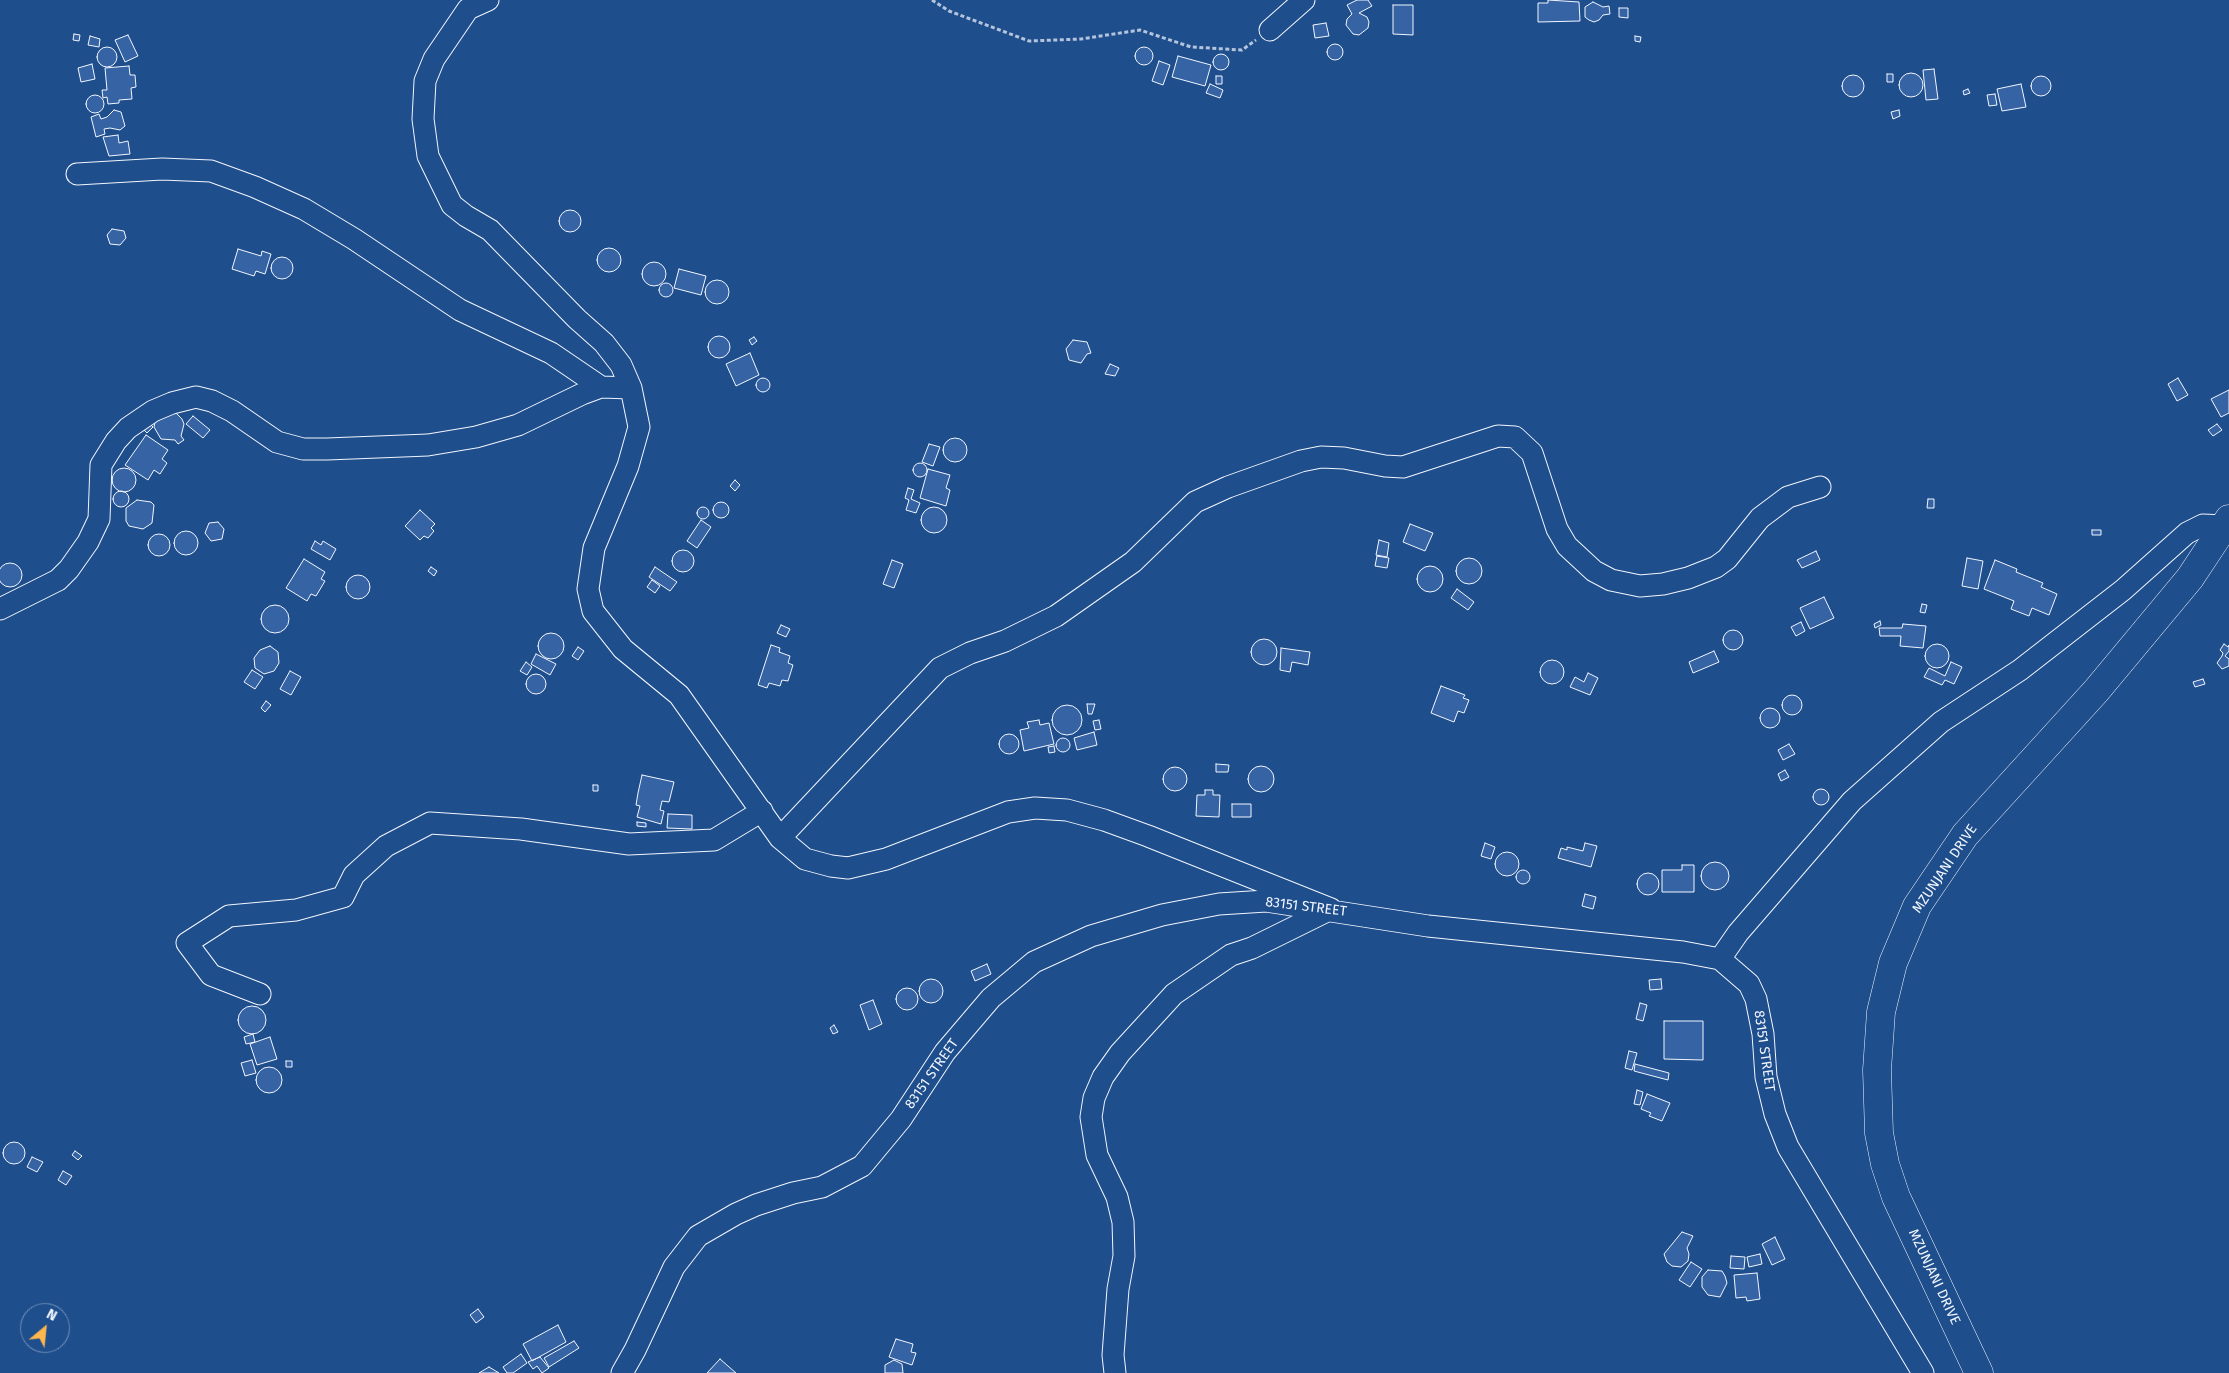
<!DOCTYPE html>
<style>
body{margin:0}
#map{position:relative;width:2229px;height:1373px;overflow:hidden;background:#1f4e8c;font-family:"Fira Sans",sans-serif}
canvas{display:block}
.north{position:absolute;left:20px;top:1303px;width:50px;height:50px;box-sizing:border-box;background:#1f4e8c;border:1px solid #7391ba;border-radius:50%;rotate:28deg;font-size:14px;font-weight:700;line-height:20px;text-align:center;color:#f2f6ff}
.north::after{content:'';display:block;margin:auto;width:18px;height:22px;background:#ffb74d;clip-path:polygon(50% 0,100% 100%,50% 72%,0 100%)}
</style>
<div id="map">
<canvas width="2229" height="1373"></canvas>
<div class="north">N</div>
</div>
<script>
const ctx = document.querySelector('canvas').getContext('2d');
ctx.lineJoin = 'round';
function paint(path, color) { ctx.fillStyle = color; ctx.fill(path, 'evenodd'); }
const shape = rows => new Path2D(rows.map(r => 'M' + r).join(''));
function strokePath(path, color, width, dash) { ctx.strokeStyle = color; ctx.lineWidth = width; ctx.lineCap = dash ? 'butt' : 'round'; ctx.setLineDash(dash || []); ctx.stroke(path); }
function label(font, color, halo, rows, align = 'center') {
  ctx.font = font + ' "Fira Sans",sans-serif'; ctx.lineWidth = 4; ctx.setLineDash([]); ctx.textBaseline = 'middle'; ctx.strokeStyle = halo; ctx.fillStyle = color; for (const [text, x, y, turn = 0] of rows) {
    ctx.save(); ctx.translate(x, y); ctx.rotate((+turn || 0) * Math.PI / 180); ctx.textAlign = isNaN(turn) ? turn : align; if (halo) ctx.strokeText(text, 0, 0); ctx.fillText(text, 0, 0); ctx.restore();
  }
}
const building = shape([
 [1357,0,1368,0,1372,6,1359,13,1367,17,1369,22,1368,28,1359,35,1353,34,1346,25,1347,19,1352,14,1347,5,1357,0],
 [1548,0,1579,2,1580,21,1538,22,1538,3,1548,3,1548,0],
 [1593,2,1603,7,1609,6,1610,14,1603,15,1599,20,1594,22,1589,20,1585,17,1585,7,1593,2],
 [1393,5,1413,5,1413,35,1393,34,1393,5],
 [1619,8,1628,8,1628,18,1619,17,1619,8],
 [1326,23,1329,36,1315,38,1313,25,1326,23],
 [74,34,80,35,79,41,73,40,74,34],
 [128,35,138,56,125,62,115,40,128,35],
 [90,36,100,39,99,47,88,45,90,36],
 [1635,36,1641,37,1640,42,1635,41,1635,36],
 '1327 52a8 8 0 1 1 16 0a8 8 0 1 1-16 0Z',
 '1135 56a9 9 0 1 1 18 0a9 9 0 1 1-18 0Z',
 '97 57a10 10 0 1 1 20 0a10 10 0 1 1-20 0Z',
 '1213 62a8 8 0 1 1 16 0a8 8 0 1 1-16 0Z',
 [1178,56,1211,65,1205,86,1172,77,1178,56],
 [1159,61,1170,65,1163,85,1152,81,1159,61],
 [92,64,95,79,81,82,78,68,92,64],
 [129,66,130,75,135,75,136,87,131,88,132,99,119,100,119,103,108,104,107,97,103,98,102,90,107,90,105,68,129,66],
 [1934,69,1938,99,1926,100,1923,70,1934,69],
 '1899 85a12 12 0 1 1 24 0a12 12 0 1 1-24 0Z',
 [1887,74,1893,74,1893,82,1887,82,1887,74],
 '1842 86a11 11 0 1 1 22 0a11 11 0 1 1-22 0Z',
 [1216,76,1222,76,1222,84,1216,84,1216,76],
 '2031 86a10 10 0 1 1 20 0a10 10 0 1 1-20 0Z',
 [1210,84,1223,90,1220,98,1206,93,1210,84],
 [2021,84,2026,107,2002,111,1997,89,2021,84],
 [1968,89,1970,93,1964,95,1963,91,1968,89],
 [1995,94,1997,105,1989,106,1987,95,1995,94],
 '86 104a9 9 0 1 1 18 0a9 9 0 1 1-18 0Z',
 [114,110,121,112,125,126,120,130,110,128,104,129,105,134,96,137,91,117,99,114,101,119,107,117,114,110],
 [1899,110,1900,116,1893,119,1891,112,1899,110],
 [118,135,119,143,128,141,130,154,109,156,103,137,118,135],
 '559 221a11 11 0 1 1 22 0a11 11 0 1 1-22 0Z',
 [112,229,124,231,126,238,120,245,110,244,107,235,112,229],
 '597 260a12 12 0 1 1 24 0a12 12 0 1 1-24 0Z',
 [238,249,261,256,262,251,271,254,265,274,256,271,254,276,232,269,238,249],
 '271 268a11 11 0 1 1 22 0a11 11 0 1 1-22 0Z',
 '642 274a12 12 0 1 1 24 0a12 12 0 1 1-24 0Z',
 [679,269,706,276,701,295,674,288,679,269],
 '705 292a12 12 0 1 1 24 0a12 12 0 1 1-24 0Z',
 '659 290a7 7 0 1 1 14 0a7 7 0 1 1-14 0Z',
 '708 347a11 11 0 1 1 22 0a11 11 0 1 1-22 0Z',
 [754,337,757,341,752,345,749,340,754,337],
 [1073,340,1087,342,1091,353,1087,354,1081,363,1069,360,1066,349,1073,340],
 [750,353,759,375,736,386,726,364,750,353],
 [1110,364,1119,368,1115,376,1105,374,1110,364],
 [2178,378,2188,395,2177,401,2168,384,2178,378],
 '756 385a7 7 0 1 1 14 0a7 7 0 1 1-14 0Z',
 [2229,390,2229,413,2221,417,2211,399,2229,390],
 [175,412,182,419,184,424,181,436,184,440,178,444,175,440,161,439,154,427,155,422,175,412],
 [193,416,210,430,203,438,186,424,193,416],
 [147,421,153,427,147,433,141,427,147,421],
 [2217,424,2222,430,2213,436,2208,430,2217,424],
 [146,435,168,450,162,459,167,463,160,474,154,470,148,480,125,465,146,435],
 '943 450a12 12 0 1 1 24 0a12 12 0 1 1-24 0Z',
 [929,444,940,447,933,466,922,462,929,444],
 '913 470a7 7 0 1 1 14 0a7 7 0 1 1-14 0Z',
 '112 480a12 12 0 1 1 24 0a12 12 0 1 1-24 0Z',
 [928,469,950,475,946,488,950,490,946,506,920,498,928,469],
 [735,480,740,485,735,491,730,486,735,480],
 [908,488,914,490,911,499,920,503,916,513,906,510,909,500,905,498,908,488],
 '113 499a8 8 0 1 1 16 0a8 8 0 1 1-16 0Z',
 [1928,499,1934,499,1934,508,1927,508,1928,499],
 [137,500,151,502,154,505,152,523,143,529,129,526,126,521,126,508,137,500],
 '713 510a8 8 0 1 1 16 0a8 8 0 1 1-16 0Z',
 '697 513a6 6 0 1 1 12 0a6 6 0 1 1-12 0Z',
 '921 520a13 13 0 1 1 26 0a13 13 0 1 1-26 0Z',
 [420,510,435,524,431,528,434,531,428,538,424,536,420,540,405,526,420,510],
 [701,520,711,527,697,548,687,541,701,520],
 [218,522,224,529,222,539,211,541,205,533,209,523,218,522],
 [1410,524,1433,533,1425,551,1403,542,1410,524],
 [2092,530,2101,530,2101,535,2092,535,2092,530],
 '174 543a12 12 0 1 1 24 0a12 12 0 1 1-24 0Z',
 '148 545a11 11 0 1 1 22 0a11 11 0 1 1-22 0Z',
 [1379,540,1389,543,1387,557,1376,555,1379,540],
 [315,541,321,545,323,541,336,549,330,560,311,549,315,541],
 '672 561a11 11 0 1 1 22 0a11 11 0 1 1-22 0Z',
 [1816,551,1820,560,1802,568,1797,560,1816,551],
 [1377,556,1389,558,1387,568,1375,566,1377,556],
 '1456 571a13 13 0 1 1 26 0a13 13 0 1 1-26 0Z',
 [1967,558,1983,561,1978,589,1962,586,1967,558],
 [304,559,325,572,321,579,325,581,316,596,311,594,307,601,286,588,304,559],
 [892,560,903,564,894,588,883,584,892,560],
 [1995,560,2017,569,2016,572,2043,583,2041,587,2057,594,2049,615,2032,608,2029,616,2011,609,2014,601,1984,589,1995,560],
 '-2 575a12 12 0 1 1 24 0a12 12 0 1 1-24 0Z',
 '1417 579a13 13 0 1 1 26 0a13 13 0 1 1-26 0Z',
 [431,567,437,571,434,576,428,571,431,567],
 [655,567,677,582,670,591,649,577,655,567],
 '346 587a12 12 0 1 1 24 0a12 12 0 1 1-24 0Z',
 [652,580,660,586,655,593,647,587,652,580],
 [1457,589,1474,602,1468,610,1451,598,1457,589],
 [1824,597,1834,618,1810,629,1800,608,1824,597],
 [1922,604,1927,605,1925,613,1920,612,1922,604],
 '261 619a14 14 0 1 1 28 0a14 14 0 1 1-28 0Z',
 [1880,621,1881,625,1875,628,1874,624,1880,621],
 [1801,622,1805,631,1796,636,1791,627,1801,622],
 [1903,624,1926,626,1923,648,1900,646,1901,636,1880,636,1879,628,1902,628,1903,624],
 [781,625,790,629,786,637,777,633,781,625],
 '1723 640a10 10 0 1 1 20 0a10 10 0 1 1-20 0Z',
 '538 646a13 13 0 1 1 26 0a13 13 0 1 1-26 0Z',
 '1251 652a13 13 0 1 1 26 0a13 13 0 1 1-26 0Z',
 [2224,644,2228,647,2229,645,2229,651,2225,656,2229,659,2229,666,2222,669,2217,663,2222,656,2223,653,2220,650,2224,644],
 '1925 656a12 12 0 1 1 24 0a12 12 0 1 1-24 0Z',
 [771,645,780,648,779,652,790,656,788,663,793,665,788,681,782,680,780,686,769,683,767,688,758,685,771,645],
 [270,646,278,652,279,663,274,671,264,674,255,668,254,658,260,650,270,646],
 [578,647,584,651,578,660,572,656,578,647],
 [1281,648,1310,652,1308,665,1292,662,1290,672,1280,670,1281,648],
 [1714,651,1719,662,1693,673,1689,662,1714,651],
 [536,654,556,664,550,675,531,664,536,654],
 '1540 672a12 12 0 1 1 24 0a12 12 0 1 1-24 0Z',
 [526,662,532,667,527,675,520,671,526,662],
 [1951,662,1962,667,1954,684,1945,680,1942,685,1924,677,1929,668,1945,676,1951,662],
 [252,670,263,677,255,689,244,682,252,670],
 [290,671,301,677,291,695,280,689,290,671],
 [1588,673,1598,678,1590,695,1570,687,1575,677,1584,682,1588,673],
 '526 684a10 10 0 1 1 20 0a10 10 0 1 1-20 0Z',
 [2203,679,2205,684,2195,687,2193,682,2203,679],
 [1441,686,1465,695,1463,698,1469,700,1464,713,1458,711,1454,722,1431,713,1441,686],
 '1782 705a10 10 0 1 1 20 0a10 10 0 1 1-20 0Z',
 [266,701,271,705,265,712,261,708,266,701],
 [1087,704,1095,704,1092,714,1088,714,1087,704],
 '1052 720a15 15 0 1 1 30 0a15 15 0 1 1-30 0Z',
 '1760 718a10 10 0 1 1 20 0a10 10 0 1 1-20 0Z',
 [1039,720,1040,725,1049,723,1054,744,1024,751,1020,730,1029,728,1027,722,1039,720],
 [1099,720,1101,729,1095,730,1093,721,1099,720],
 [1094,732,1097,745,1077,750,1074,738,1094,732],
 '999 744a10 10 0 1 1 20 0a10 10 0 1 1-20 0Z',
 '1056 745a7 7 0 1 1 14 0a7 7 0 1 1-14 0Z',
 [1789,744,1795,754,1783,760,1778,750,1789,744],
 [1054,746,1055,752,1049,753,1048,747,1054,746],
 [1216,764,1229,765,1228,772,1216,772,1216,764],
 '1248 779a13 13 0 1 1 26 0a13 13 0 1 1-26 0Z',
 '1163 779a12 12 0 1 1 24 0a12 12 0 1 1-24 0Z',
 [1785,770,1789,777,1781,781,1778,774,1785,770],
 [642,775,674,782,669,802,662,801,660,810,664,811,661,824,637,817,640,806,636,805,638,793,642,775],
 [593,785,598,785,598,791,593,791,593,785],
 '1813 797a8 8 0 1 1 16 0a8 8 0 1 1-16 0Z',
 [1205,790,1213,790,1213,795,1220,795,1219,817,1196,816,1197,795,1205,795,1205,790],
 [1232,804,1251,804,1251,817,1232,817,1232,804],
 [668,814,692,815,692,829,667,828,668,814],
 [637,822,646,823,646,827,637,826,637,822],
 [1485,843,1495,847,1491,859,1481,856,1485,843],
 [1585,843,1597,846,1591,867,1558,858,1561,848,1567,850,1567,847,1583,851,1585,843],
 '1495 864a12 12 0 1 1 24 0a12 12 0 1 1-24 0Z',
 '1701 876a14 14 0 1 1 28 0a14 14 0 1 1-28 0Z',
 [1682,865,1694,865,1694,892,1662,892,1662,870,1682,870,1682,865],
 '1516 877a7 7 0 1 1 14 0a7 7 0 1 1-14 0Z',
 '1637 884a11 11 0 1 1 22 0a11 11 0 1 1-22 0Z',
 [1585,894,1596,897,1593,909,1582,906,1585,894],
 [987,964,991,974,975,981,971,971,987,964],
 [1661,979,1662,989,1650,990,1649,980,1661,979],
 '919 991a12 12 0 1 1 24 0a12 12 0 1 1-24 0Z',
 '896 999a11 11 0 1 1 22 0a11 11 0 1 1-22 0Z',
 [873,1000,882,1024,869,1030,860,1005,873,1000],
 [1640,1003,1647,1005,1643,1021,1636,1019,1640,1003],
 '238 1020a14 14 0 1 1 28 0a14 14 0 1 1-28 0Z',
 [1664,1021,1703,1021,1703,1060,1664,1059,1664,1021],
 [834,1025,838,1032,833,1034,830,1028,834,1025],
 [253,1034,255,1042,246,1044,244,1037,253,1034],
 [270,1037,277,1059,257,1065,250,1044,270,1037],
 [1629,1051,1637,1053,1632,1070,1625,1068,1629,1051],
 [252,1060,256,1073,245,1076,241,1063,252,1060],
 [286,1061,292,1061,292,1067,286,1067,286,1061],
 [1635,1064,1669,1073,1668,1080,1634,1071,1635,1064],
 '256 1080a13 13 0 1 1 26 0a13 13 0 1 1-26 0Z',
 [1637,1090,1643,1092,1640,1105,1634,1104,1637,1090],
 [1647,1094,1670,1103,1662,1121,1649,1116,1651,1113,1641,1109,1647,1094],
 '3 1153a11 11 0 1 1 22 0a11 11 0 1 1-22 0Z',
 [75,1151,82,1156,78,1160,72,1155,75,1151],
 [32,1157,43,1162,37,1172,27,1167,32,1157],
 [63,1171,72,1176,66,1185,58,1180,63,1171],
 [1682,1232,1693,1236,1687,1248,1689,1254,1688,1261,1681,1267,1672,1266,1667,1262,1664,1254,1682,1232],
 [1775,1237,1785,1259,1772,1265,1762,1244,1775,1237],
 [1760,1254,1762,1264,1749,1267,1747,1257,1760,1254],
 [1731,1256,1745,1257,1744,1269,1730,1268,1731,1256],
 [1691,1262,1702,1269,1690,1287,1679,1280,1691,1262],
 [1708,1270,1722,1271,1725,1276,1727,1283,1720,1297,1708,1295,1702,1287,1702,1277,1708,1270],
 [1757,1273,1760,1299,1747,1301,1746,1297,1736,1298,1734,1275,1757,1273],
 [478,1309,484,1317,476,1323,470,1315,478,1309],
 [558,1325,566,1342,532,1361,523,1344,558,1325],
 [896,1339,913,1344,911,1352,916,1353,912,1365,889,1357,896,1339],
 [574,1341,579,1348,549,1367,544,1358,574,1341],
 [521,1354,527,1363,513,1373,507,1373,503,1367,521,1354],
 [540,1357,549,1368,542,1373,537,1366,533,1369,528,1362,540,1357],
 [720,1359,736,1373,707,1373,720,1359],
 [894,1360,902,1364,903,1373,885,1373,885,1365,894,1360],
 [489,1367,499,1373,479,1373,489,1367]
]);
const path = shape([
 [932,0,949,11,1029,41,1081,39,1140,30,1191,47,1242,50,1256,40]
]);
const minor = shape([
 [488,0,468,9,434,59,425,81,423,119,428,156,452,205,466,216,490,230,577,319,604,343,621,365,631,388,639,427,628,466,594,548,588,589,593,611,623,649,679,695,780,838,805,859,831,866,848,868,886,859,1008,812,1035,808,1067,810,1104,820,1148,836,1331,909,1252,948,1231,955,1174,994,1120,1053,1103,1077,1094,1098,1091,1117,1097,1155,1117,1197,1123,1222,1124,1256,1118,1289,1113,1355,1115,1373],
 [1270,30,1304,0],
 [77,174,162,169,211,171,255,187,304,209,354,239,460,310,551,353,601,387],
 [0,609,58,580,69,569,88,542,99,519,101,465,116,441,128,428,153,411,172,403,196,397,212,401,232,411,277,442,303,449,327,449,428,445,476,437,518,425,582,394,601,387,631,388],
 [780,838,940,668,970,653,1005,641,1056,616,1133,562,1195,502,1228,487,1301,461,1321,457,1344,458,1385,466,1403,467,1498,436,1515,437,1532,453,1557,529,1567,546,1594,571,1611,580,1640,586,1663,584,1688,578,1716,567,1727,559,1760,518,1788,497,1820,487],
 [1720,959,1738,933,1852,801,1941,722,2020,670,2123,590,2187,533,2203,525,2224,526],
 [260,994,211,975,187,943,229,916,296,910,343,897,354,875,386,846,430,823,521,829,629,844,714,840,762,811],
 [622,1373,635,1350,674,1267,698,1236,736,1214,756,1205,793,1193,822,1187,862,1166,901,1119,945,1052,991,998,1034,962,1091,936,1162,915,1219,904,1266,901,1428,926,1683,952,1720,959,1749,984,1756,999,1763,1034,1766,1077,1775,1114,1788,1147,1923,1373]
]);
const major = shape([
 [1979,1373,1896,1197,1885,1164,1879,1133,1877,1070,1881,1012,1893,963,1917,906,1965,835,2096,691,2190,578,2229,519]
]);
const streetNames = [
 ["MZUNJANI DRIVE",1945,869,-56],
 ["83151 STREET",1306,907,7],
 ["83151 STREET",1764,1051,82],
 ["83151 STREET",932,1074,-55],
 ["MZUNJANI DRIVE",1934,1277,65]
];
paint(building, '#3563a3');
strokePath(building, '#f2f6ff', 1);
strokePath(minor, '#f2f6ff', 23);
strokePath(major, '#f2f6ff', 29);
strokePath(path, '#b3c4dc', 3, [4, 2.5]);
strokePath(minor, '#1f4e8c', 21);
strokePath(major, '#1f4e8c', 28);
label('14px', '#f2f6ff', '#1f4e8c', streetNames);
</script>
